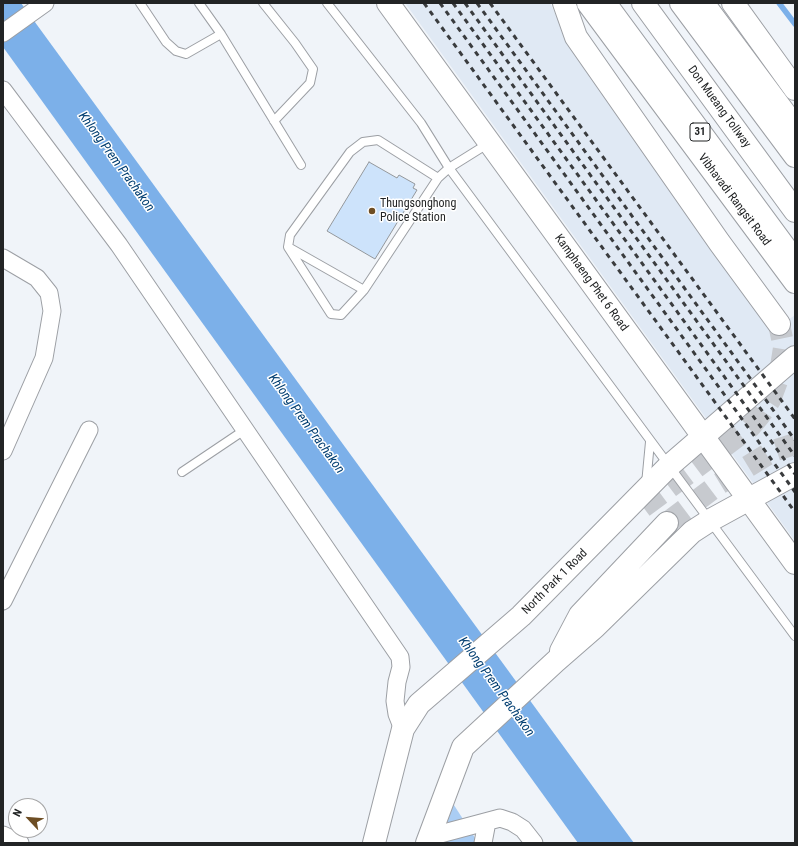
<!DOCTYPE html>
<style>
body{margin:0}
#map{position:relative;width:798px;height:846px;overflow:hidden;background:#f0f4f9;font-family:"Roboto Condensed",sans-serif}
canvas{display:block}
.frame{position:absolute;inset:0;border:4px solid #222425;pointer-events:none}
.north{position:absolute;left:8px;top:798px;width:40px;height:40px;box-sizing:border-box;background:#fff;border:1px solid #a7a7a8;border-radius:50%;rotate:296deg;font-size:11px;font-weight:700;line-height:16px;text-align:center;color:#222425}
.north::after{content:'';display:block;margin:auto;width:14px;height:18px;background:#6e4e24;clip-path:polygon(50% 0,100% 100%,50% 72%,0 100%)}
</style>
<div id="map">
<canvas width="798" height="846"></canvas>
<div class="frame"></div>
<div class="north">N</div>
</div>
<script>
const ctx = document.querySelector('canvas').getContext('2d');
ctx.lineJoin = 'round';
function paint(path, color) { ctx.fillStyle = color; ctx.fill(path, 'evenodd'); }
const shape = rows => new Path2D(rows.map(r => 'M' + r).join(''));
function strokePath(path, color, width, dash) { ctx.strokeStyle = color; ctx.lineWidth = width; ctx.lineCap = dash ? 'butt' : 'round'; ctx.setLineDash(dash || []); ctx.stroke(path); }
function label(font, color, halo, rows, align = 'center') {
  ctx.font = font + ' "Roboto Condensed",sans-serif'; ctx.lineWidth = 3; ctx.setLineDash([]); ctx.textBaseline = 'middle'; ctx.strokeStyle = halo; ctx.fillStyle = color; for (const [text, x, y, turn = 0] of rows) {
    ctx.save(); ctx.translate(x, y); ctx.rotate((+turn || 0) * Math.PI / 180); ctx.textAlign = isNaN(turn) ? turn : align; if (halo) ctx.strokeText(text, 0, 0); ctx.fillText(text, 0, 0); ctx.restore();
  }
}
const built = shape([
 [405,3,550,3,575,56,774,330,795,315,795,541]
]);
const green = shape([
 [452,802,477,841,477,843,443,843]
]);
const water = shape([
 [3,3,21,3,634,843,578,843,3,47]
]);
const stream = shape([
 [779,3,795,24]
]);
const building = shape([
 [369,162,397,178,399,175,415,184,413,188,417,190,375,259,327,231,369,162]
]);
const secondaryTunnel = shape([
 [643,507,750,427,760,415,770,400,780,373,784,348,779,324],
 [667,523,719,484,773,451,795,444]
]);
const lane = shape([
 [140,3,166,42,176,51,186,54,221,34,301,165],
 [199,3,221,34],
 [263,3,295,43,313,69,310,83,274,121],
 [327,3,421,123,449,168,795,636],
 [438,178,378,140,363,142,350,152,290,235,288,247,331,314,341,315,364,290,438,178,449,168,489,143],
 [290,248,364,290],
 [182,472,246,429],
 [646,484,650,442]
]);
const street = shape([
 [3,33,45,3],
 [3,90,119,245,400,657,401,667,397,682,395,701,397,714,403,729],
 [3,258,37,278,49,293,52,311,44,358,3,451],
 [3,601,89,430],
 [3,835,20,843],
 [429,837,500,818,512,822,523,829,534,843],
 [483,843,487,822]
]);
const secondary = shape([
 [388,3,795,563],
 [564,3,576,37,719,242,779,324],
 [588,3,795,282],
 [733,3,795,89],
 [561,651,580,615,667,523],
 [374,843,403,729,419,704,521,616,669,466,795,357],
 [427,843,463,747,556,661,595,627,692,532,709,521,795,474]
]);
const highway = shape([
 [605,3,795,261],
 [643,3,795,211],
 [681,3,795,156],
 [703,3,795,127]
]);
const rail = shape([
 [424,3,795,512],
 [440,3,795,492],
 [453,3,795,474],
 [465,3,795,456],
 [477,3,795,440],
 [490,3,795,419]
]);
const markers = [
 [372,211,4,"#6e4e24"]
];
const shields = [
 [700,132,20]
];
const shieldNames = [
 ["31",700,132]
];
const streetNames = [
 ["Don Mueang Tollway",719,107,54],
 ["Vibhavadi Rangsit Road",734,200,53],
 ["Kamphaeng Phet 6 Road",591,283,54],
 ["North Park 1 Road",555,582,-45]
];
const poiNames = [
 ["Thungsonghong",380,204],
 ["Police Station",380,218]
];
const waterNames = [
 ["Khlong Prem Prachakon",116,162,54],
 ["Khlong Prem Prachakon",306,424,54],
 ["Khlong Prem Prachakon",496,687,54]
];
paint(built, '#e0e9f4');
paint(green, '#aacdf4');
paint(water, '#7cb0e9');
strokePath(stream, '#7cb0e9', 5.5);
paint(building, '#cde3fb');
strokePath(building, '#93979b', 1);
strokePath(secondaryTunnel, '#c7cacf', 22, [22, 11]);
strokePath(lane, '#9c9fa4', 10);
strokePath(street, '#9c9fa4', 19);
strokePath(secondary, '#9c9fa4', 24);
strokePath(highway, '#9c9fa4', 24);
strokePath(lane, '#fff', 8);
strokePath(street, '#fff', 17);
strokePath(secondary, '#fff', 22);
strokePath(highway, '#fff', 22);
strokePath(rail, '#3a3c3e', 3, [5, 5]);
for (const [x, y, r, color] of markers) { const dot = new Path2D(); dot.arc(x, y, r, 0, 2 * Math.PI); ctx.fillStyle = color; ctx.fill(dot); strokePath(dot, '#fff', 1.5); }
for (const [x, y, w] of shields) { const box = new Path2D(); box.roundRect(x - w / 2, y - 9, w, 18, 3); ctx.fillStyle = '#fff'; ctx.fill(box); strokePath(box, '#222425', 1); }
label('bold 11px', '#222425', null, shieldNames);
label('12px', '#222425', '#fff', streetNames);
label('12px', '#222425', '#fff', poiNames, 'left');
label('italic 13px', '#023e71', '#fff', waterNames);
</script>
